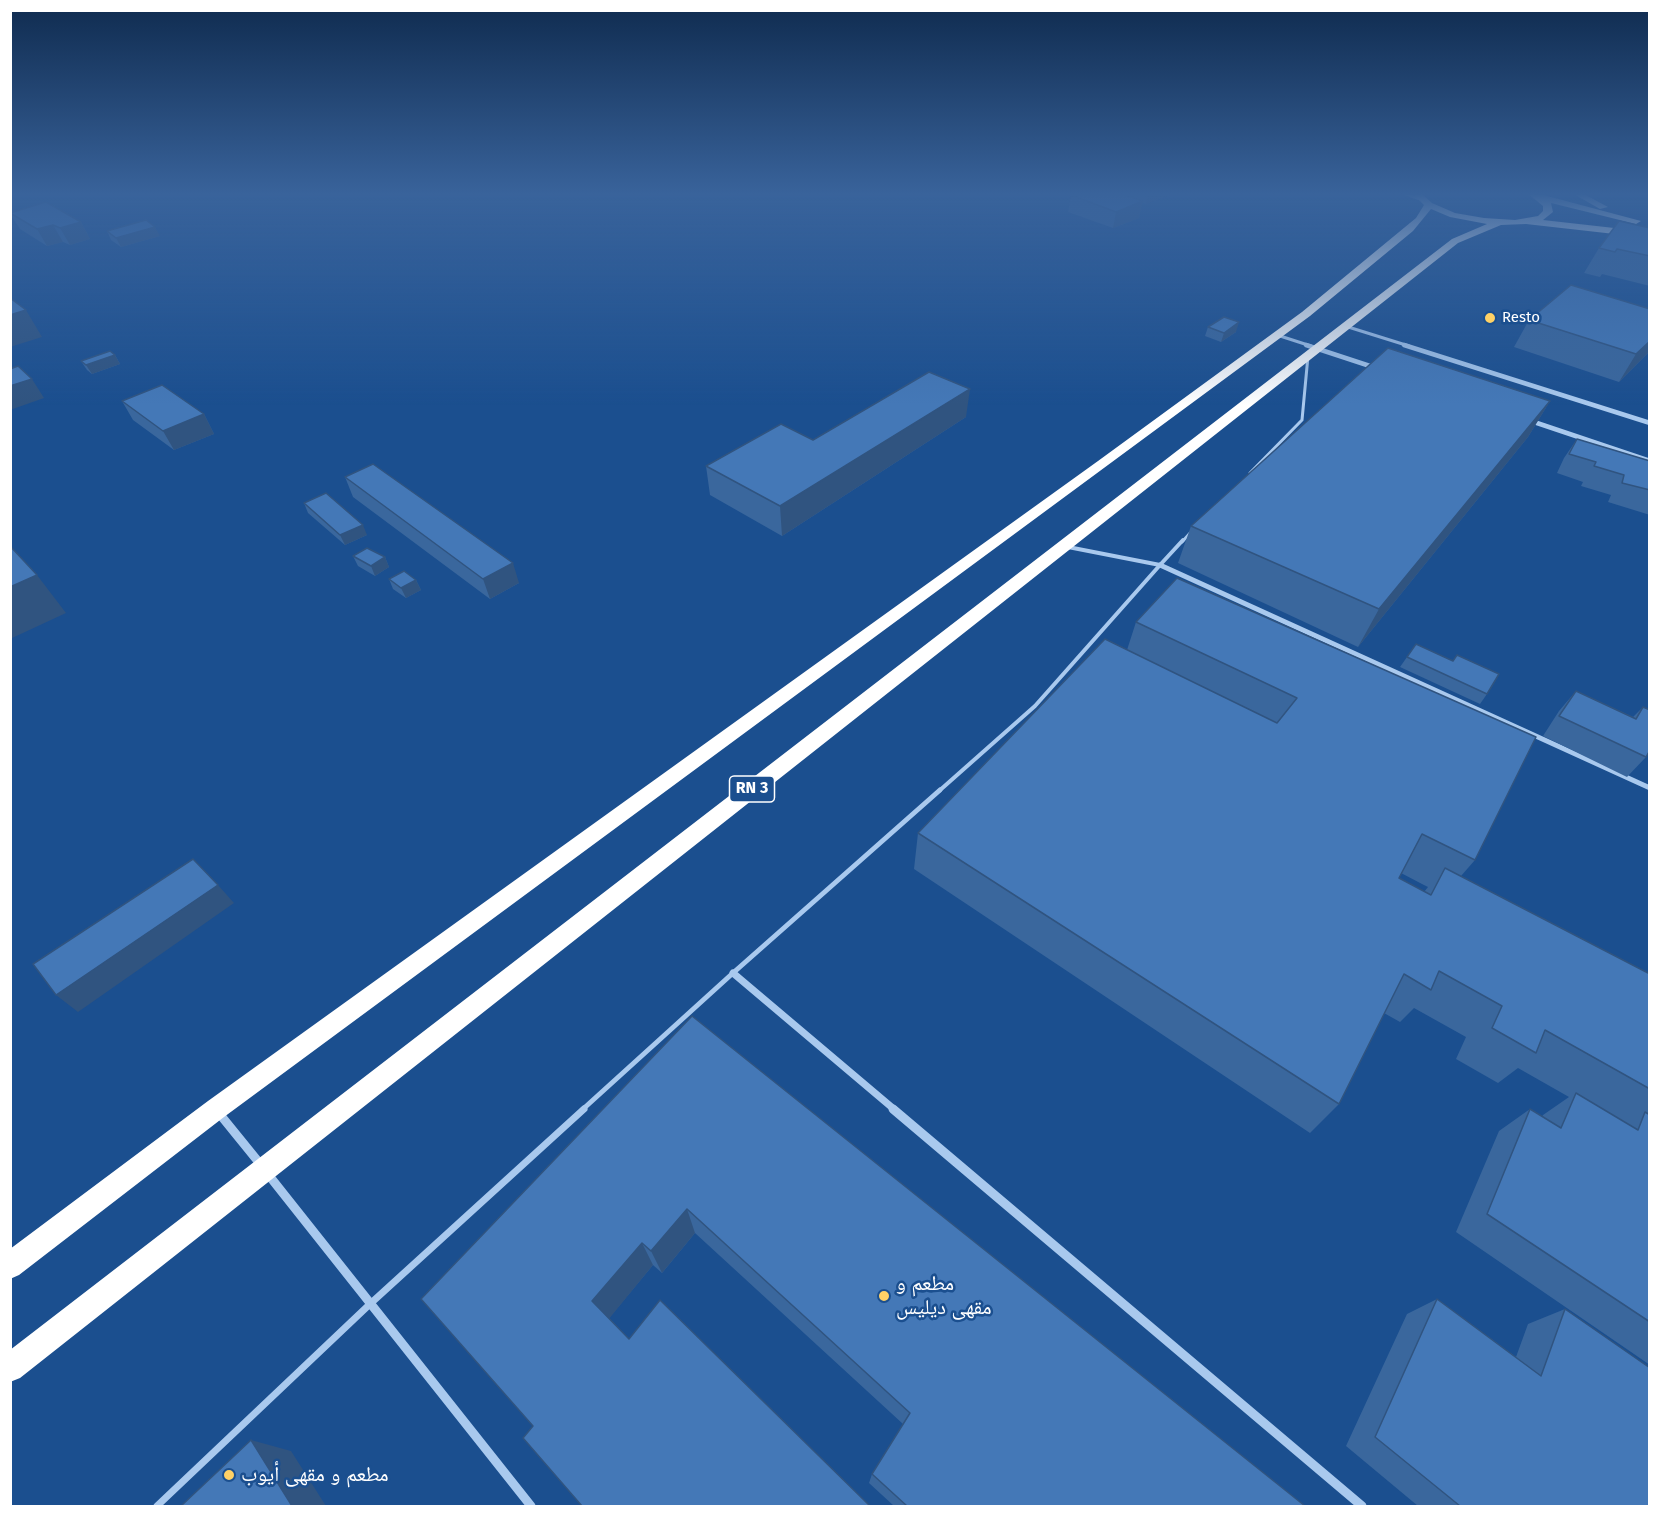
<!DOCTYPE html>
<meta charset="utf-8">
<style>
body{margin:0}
#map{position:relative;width:1660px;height:1517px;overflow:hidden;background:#1b4f8f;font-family:"Fira Sans",sans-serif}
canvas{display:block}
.frame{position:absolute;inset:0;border:12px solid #fff;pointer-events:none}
</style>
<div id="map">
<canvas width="1660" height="1517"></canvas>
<div class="frame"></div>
</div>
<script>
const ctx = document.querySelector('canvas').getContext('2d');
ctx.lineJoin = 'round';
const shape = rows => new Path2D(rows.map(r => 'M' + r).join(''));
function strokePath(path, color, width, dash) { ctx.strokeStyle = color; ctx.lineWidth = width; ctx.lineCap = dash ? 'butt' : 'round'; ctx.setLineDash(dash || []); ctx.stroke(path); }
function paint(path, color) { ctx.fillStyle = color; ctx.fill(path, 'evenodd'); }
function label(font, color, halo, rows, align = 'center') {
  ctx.font = font + ' "Fira Sans","Noto Naskh Arabic",sans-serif'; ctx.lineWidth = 5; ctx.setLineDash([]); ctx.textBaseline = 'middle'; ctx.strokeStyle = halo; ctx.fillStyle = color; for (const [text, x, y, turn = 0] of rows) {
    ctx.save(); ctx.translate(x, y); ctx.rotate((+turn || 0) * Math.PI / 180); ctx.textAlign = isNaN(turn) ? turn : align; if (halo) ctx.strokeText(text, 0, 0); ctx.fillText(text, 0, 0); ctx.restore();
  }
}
const laneFar3 = shape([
 [1250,473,1302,420,1308,356],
 [1182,542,1191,532]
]);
const laneFar2 = shape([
 [1160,565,1183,540],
 [939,791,1035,706,1160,565,1068,547]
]);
const laneFar1 = shape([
 [582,1110,733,973,940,790]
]);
const lane = shape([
 [157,1506,370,1304,584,1109]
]);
const streetFar4 = shape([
 [1345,326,1409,346],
 [1277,335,1311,346]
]);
const streetFar3 = shape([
 [1306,345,1376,368],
 [1404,345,1650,423],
 [1531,421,1650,461]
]);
const streetFar2 = shape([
 [1160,565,1650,788]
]);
const streetFar1 = shape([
 [733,973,895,1110]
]);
const street = shape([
 [893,1109,1362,1506],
 [218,1112,261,1165],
 [267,1173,531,1506]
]);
const secondary = shape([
 [1399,193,1407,193,1423,199,1418,200,1399,193]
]);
const highway = shape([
 [1412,193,1421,193,1432,203,1455,213,1484,218,1515,220,1538,216,1543,211,1543,206,1527,193,1536,193,1641,221,1636,224,1551,203,1553,212,1543,220,1650,232,1650,238,1526,224,1501,225,1458,243,20,1378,10,1382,10,1350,1452,239,1487,224,1450,217,1431,209,1413,231,1310,316,224,1117,19,1275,10,1279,10,1249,208,1101,1098,461,1302,312,1416,218,1424,205,1412,193],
 [1572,193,1582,193,1608,207,1600,209,1572,193]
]);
const wall = shape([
 [1131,193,1172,193,1172,194,1146,204,1142,203,1139,218,1113,228,1068,212,1071,195,1130,196],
 [10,212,81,222,90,239,70,245,63,242,47,246,20,229,10,214],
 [1650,228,1650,286,1602,274,1600,277,1584,273,1599,248],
 [107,231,160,236,121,247,111,240],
 [1650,309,1650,351,1619,382,1514,347,1529,320],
 [1208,327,1236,332,1221,342,1205,336],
 [115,355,120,364,92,374,87,370,81,361],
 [122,401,204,414,214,434,174,450,133,420],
 [1550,401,1528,437,1358,647,1178,563,1191,526],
 [966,417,782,536,710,495,706,466,813,440],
 [1577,439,1650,461,1650,515,1608,502,1611,495,1581,486,1583,482,1557,473,1564,458],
 [345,477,519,583,490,599,353,497],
 [304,503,367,535,345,545,308,513],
 [353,556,385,557,389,567,375,576,358,566],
 [1177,578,1475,860,1461,876,1650,974,1650,1365,1456,1232,1499,1131,1530,1109,1542,1117,1543,1115,1569,1097,1518,1068,1498,1083,1456,1059,1466,1037,1414,1008,1400,1022,1384,1013,1339,1104,1310,1133,914,869,918,833,1127,650,1136,622],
 [1401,873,1422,884,1428,887,1424,892,1399,878],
 [389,579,416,580,421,590,406,598,393,589],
 [1407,657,1453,661,1487,694,1480,704,1400,667],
 [1576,691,1633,717,1643,707,1646,757,1627,777,1543,736,1559,711],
 [692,1016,1305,1506,894,1506,869,1483,872,1474,903,1424,695,1233,662,1273,653,1265,609,1318,629,1339,870,1506,533,1426],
 [1437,1299,1516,1357,1528,1324,1565,1309,1650,1506,1418,1506,1346,1446,1407,1314]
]);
const shadedWall = shape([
 [1155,193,1172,193,1172,194,1146,204,1147,196],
 [1143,201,1139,218,1113,228,1116,212],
 [81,222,90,239,70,245,60,228],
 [53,225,63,242,47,246,37,229],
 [155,227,160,236,121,247,116,238],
 [26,310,42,337,10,347,10,315],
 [1239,322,1236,332,1221,342,1224,333],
 [1650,341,1650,351,1619,382,1636,354],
 [115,355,120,364,92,374,86,365],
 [32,379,44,398,10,410,10,386],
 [970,389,966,417,782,536,780,506],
 [1550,401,1528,437,1358,647,1379,609],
 [204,414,214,434,174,450,163,431],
 [363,525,367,535,345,545,340,535],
 [385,557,389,567,375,576,371,566],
 [513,563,519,583,490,599,483,579],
 [37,575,66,613,10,639,10,587],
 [416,580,421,590,406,598,401,588],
 [218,885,234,903,78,1012,56,995],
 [687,1209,695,1233,662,1273,651,1251],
 [642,1243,653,1265,608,1320,592,1301],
 [251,1440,291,1451,326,1506,292,1506]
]);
const building = shape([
 [1078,193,1119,193,1143,201,1116,212,1071,195,1078,193],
 [1140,193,1155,193,1147,196,1140,193],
 [46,202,81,222,60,228,53,225,37,229,10,213,46,202],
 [146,220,155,227,116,238,107,231,146,220],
 [1619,221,1650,228,1650,256,1617,249,1615,252,1599,248,1619,221],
 [1571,285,1650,309,1650,341,1636,354,1529,320,1571,285],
 [10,298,26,310,10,315,10,298],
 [1224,317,1239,322,1224,333,1208,327,1224,317],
 [1388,348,1550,401,1379,609,1191,526,1388,348],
 [110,351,115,355,86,365,81,361,110,351],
 [18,366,32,379,10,386,10,369,18,366],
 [929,372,970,389,780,506,706,466,781,424,813,440,929,372],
 [162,385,204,414,163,431,122,401,162,385],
 [1577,439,1650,461,1650,490,1622,483,1624,475,1594,466,1596,462,1569,454,1577,439],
 [373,464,513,563,483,579,345,477,373,464],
 [326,493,363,525,340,535,304,503,326,493],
 [10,546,37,575,10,587,10,546],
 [367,548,385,557,371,566,353,556,367,548],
 [404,571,416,580,401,588,389,579,404,571],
 [1177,578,1536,737,1475,860,1422,834,1399,878,1431,895,1445,868,1650,974,1650,1089,1545,1030,1536,1053,1492,1028,1502,1006,1439,971,1431,990,1404,974,1339,1104,918,833,1105,639,1277,723,1297,698,1136,622,1177,578],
 [1416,644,1453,661,1457,655,1499,674,1487,694,1407,657,1416,644],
 [1576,691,1636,719,1643,707,1650,710,1650,750,1646,757,1559,716,1576,691],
 [193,859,218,885,56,995,33,964,193,859],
 [692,1016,1305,1506,907,1506,872,1474,910,1413,687,1209,651,1251,642,1243,592,1301,629,1339,660,1300,870,1506,582,1506,523,1438,533,1426,421,1299,692,1016],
 [1576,1093,1638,1130,1645,1112,1650,1115,1650,1322,1487,1214,1530,1109,1561,1128,1576,1093],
 [1437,1299,1541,1376,1565,1309,1650,1368,1650,1506,1460,1506,1375,1437,1437,1299],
 [251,1440,292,1506,181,1506,251,1440]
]);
const markers = [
 [1490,318,6,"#ffd166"],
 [884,1296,6,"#ffd166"],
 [229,1475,6,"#ffd166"]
];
const farPoinames = [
 ["Resto",1502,318]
];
const shields = [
 [752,789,45]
];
const shieldNames = [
 ["RN 3",752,789]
];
const nearPoinames = [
 ["مطعم و",896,1284],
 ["مقهى ديليس",896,1308],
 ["مطعم و مقهى أيوب",241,1475]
];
strokePath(laneFar3, '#a9c9ee', 3);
strokePath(laneFar2, '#a9c9ee', 4);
strokePath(laneFar1, '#a9c9ee', 5);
strokePath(lane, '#a9c9ee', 7);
strokePath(streetFar4, '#a9c9ee', 3);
strokePath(streetFar3, '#a9c9ee', 4.5);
strokePath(streetFar2, '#a9c9ee', 5);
strokePath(streetFar1, '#a9c9ee', 7);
strokePath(street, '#a9c9ee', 9);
paint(secondary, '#d6e6fa');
paint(highway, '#fff');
paint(wall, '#3a679d');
paint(shadedWall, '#305480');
paint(building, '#4478b7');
strokePath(building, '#305480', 1.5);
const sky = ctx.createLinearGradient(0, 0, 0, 405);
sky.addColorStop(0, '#0f2b4f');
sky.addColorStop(0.48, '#39639b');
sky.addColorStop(1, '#39639b00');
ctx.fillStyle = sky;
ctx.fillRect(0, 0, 1660, 405);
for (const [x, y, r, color] of markers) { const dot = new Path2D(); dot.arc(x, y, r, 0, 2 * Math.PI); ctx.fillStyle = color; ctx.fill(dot); strokePath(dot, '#1b4f8f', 2); }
label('15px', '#fff', '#1b4f8f', farPoinames, 'left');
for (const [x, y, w] of shields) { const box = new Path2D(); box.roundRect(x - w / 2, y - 13, w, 26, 4.5); ctx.fillStyle = '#1b4f8f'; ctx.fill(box); strokePath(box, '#fff', 1.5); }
label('bold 16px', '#fff', null, shieldNames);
label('21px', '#fff', '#1b4f8f', nearPoinames, 'left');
</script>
